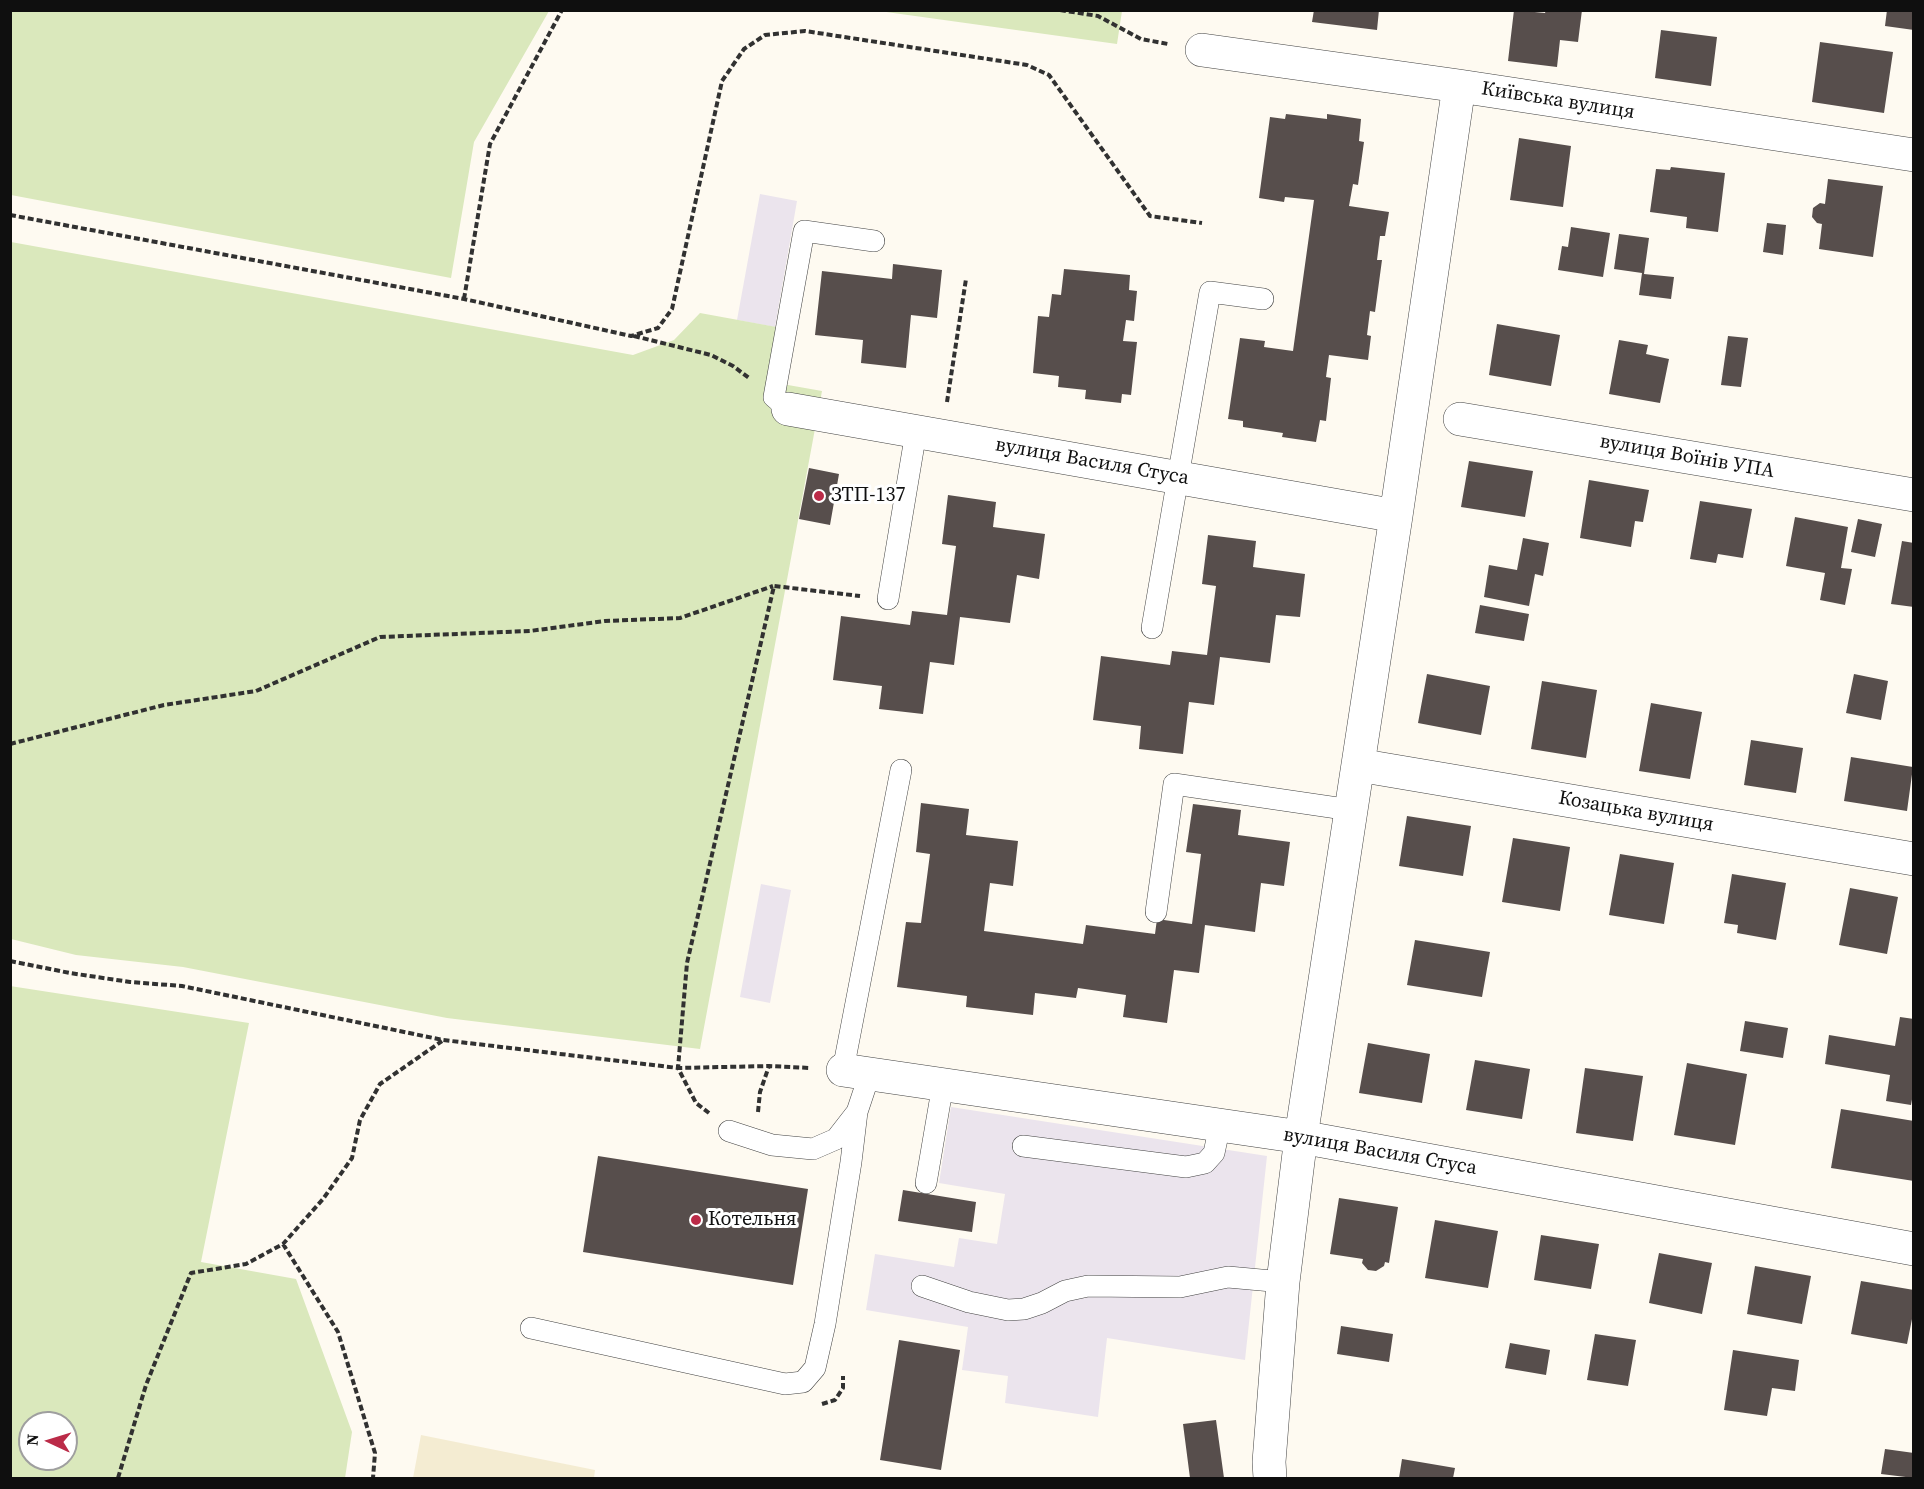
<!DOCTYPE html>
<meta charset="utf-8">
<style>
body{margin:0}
#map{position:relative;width:1924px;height:1489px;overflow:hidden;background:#fefaf1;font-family:"Source Serif 4",serif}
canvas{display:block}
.frame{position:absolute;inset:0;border:12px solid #0f0f0f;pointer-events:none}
.north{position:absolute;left:18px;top:1411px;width:60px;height:60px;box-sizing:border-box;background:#fff;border:2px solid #9f9f9f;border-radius:50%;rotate:274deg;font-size:16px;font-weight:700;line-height:24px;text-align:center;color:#0f0f0f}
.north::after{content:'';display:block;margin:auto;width:21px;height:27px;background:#bb2b48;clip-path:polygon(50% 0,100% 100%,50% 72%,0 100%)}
</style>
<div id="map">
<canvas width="1924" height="1489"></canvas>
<div class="frame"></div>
<div class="north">N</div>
</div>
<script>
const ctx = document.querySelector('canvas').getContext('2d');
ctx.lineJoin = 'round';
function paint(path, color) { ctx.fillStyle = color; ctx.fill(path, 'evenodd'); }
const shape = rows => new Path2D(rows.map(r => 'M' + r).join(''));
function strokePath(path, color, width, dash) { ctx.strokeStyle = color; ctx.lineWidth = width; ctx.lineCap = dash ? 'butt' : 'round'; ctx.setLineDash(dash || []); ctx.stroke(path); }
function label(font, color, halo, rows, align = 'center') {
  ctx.font = font + ' "Source Serif 4",serif'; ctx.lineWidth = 6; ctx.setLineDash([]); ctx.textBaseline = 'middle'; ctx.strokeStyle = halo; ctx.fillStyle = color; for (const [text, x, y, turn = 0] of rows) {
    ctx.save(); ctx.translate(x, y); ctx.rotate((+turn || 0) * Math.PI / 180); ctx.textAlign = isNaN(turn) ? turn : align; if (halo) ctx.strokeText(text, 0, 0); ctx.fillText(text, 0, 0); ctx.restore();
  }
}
const industrial = shape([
 [760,194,797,201,775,327,737,320],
 [761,884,791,890,770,1003,740,997],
 [951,1107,1267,1156,1245,1360,1107,1338,1098,1417,1005,1403,1008,1376,962,1370,968,1327,866,1310,875,1254,954,1267,959,1238,997,1244,1005,1194,939,1183]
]);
const farmland = shape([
 [421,1435,595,1470,594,1478,413,1478]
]);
const green = shape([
 [10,11,11,10,549,11,474,142,451,278,11,195],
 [879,11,1122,11,1117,44],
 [11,242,633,355,674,340,700,313,782,328,771,382,822,391,700,1049,447,1018,183,967,76,955,11,939],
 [10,986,249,1023,201,1262,296,1279,352,1432,345,1478,11,1478],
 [30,1423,66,1423,66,1459,30,1459]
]);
const building = shape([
 [1314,10,1379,10,1377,30,1312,22],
 [1514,10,1545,13,1546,10,1582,10,1578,42,1560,40,1557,67,1508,61],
 [1887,10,1914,10,1914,30,1885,26],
 [1661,30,1717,37,1711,86,1655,78],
 [1820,42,1893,52,1884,113,1812,102],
 [1286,114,1327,119,1327,114,1361,119,1359,141,1364,142,1358,185,1353,184,1349,206,1389,212,1385,236,1380,236,1377,260,1382,260,1375,312,1370,311,1367,335,1371,336,1368,360,1329,355,1326,377,1331,378,1326,421,1320,420,1316,442,1282,437,1283,433,1243,427,1243,421,1228,419,1240,338,1265,341,1264,347,1293,351,1314,200,1285,197,1284,202,1259,198,1270,117,1285,119],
 [1519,138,1571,146,1563,207,1510,200],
 [1671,167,1725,173,1718,232,1686,228,1687,217,1650,212,1656,169,1670,170],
 [1828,179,1883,186,1873,257,1819,249,1822,224,1817,223,1812,217,1813,208,1820,203,1825,204],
 [1767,223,1786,225,1783,255,1763,252],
 [1571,227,1610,233,1603,277,1558,270,1562,246,1568,247],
 [1619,234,1649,238,1644,274,1674,277,1671,299,1639,295,1642,273,1614,269],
 [893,264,942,270,937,318,911,315,906,368,861,363,863,340,815,335,822,271,892,279],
 [1064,269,1130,275,1129,290,1137,291,1134,321,1126,320,1123,341,1137,342,1131,395,1122,394,1121,403,1085,399,1086,390,1058,387,1059,376,1033,373,1038,316,1049,317,1052,294,1061,295],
 [1497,324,1560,335,1551,386,1489,375],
 [1728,336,1748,338,1741,387,1721,385],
 [1619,340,1648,345,1646,354,1669,359,1660,403,1609,394],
 [1469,461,1533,471,1525,517,1461,507],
 [809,468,839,474,830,525,799,519],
 [1589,480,1649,490,1643,522,1635,521,1631,547,1580,538],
 [948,495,996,502,993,527,1045,534,1039,579,1017,575,1010,623,960,617,954,665,930,662,923,714,879,709,882,686,833,680,841,616,910,625,912,611,947,615,956,546,942,544],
 [1700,501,1752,509,1743,558,1718,554,1716,563,1690,559],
 [1795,517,1848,527,1841,568,1852,569,1845,605,1820,600,1825,573,1786,566],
 [1858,519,1882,524,1875,557,1851,552],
 [1208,535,1256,541,1253,567,1305,574,1300,617,1276,615,1270,663,1220,657,1214,705,1189,702,1183,754,1139,749,1141,726,1093,720,1101,656,1170,665,1172,651,1207,655,1216,586,1202,584],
 [1523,538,1549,543,1543,576,1535,574,1529,606,1484,597,1489,565,1517,570],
 [1902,541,1914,543,1914,607,1891,604],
 [1480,605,1529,614,1524,641,1475,633],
 [1427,674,1490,686,1481,735,1418,723],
 [1854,674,1888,681,1881,720,1846,713],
 [1542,681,1597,690,1586,758,1531,749],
 [1651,703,1702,712,1690,779,1639,771],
 [1751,740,1803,748,1796,793,1744,785],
 [1851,757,1913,767,1907,811,1844,801],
 [921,803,969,809,966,835,1018,841,1013,886,990,883,984,931,1083,944,1086,925,1155,934,1157,919,1192,924,1201,854,1186,852,1193,804,1241,810,1238,835,1290,842,1284,886,1261,883,1255,932,1205,925,1199,973,1174,970,1167,1023,1123,1017,1126,995,1078,988,1076,998,1035,993,1033,1015,966,1007,967,996,897,987,906,922,921,923,930,854,916,852],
 [1407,816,1471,826,1463,876,1399,866],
 [1513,838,1570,847,1560,911,1502,902],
 [1620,854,1674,863,1664,924,1609,915],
 [1732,874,1786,883,1776,940,1737,933,1738,925,1724,923],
 [1850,888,1898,897,1887,954,1839,945],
 [1415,940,1490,952,1482,997,1407,985],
 [1900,1017,1914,1019,1914,1088,1911,1105,1886,1101,1890,1075,1825,1064,1829,1035,1895,1046],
 [1745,1021,1788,1028,1783,1058,1740,1051],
 [1368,1043,1430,1054,1422,1103,1359,1093],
 [1475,1060,1530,1069,1522,1119,1466,1110],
 [1687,1063,1747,1074,1735,1145,1674,1135],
 [1585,1068,1643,1076,1633,1141,1576,1133],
 [1841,1109,1914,1121,1914,1181,1831,1168],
 [598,1156,808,1189,793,1285,583,1252],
 [903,1190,976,1202,972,1232,898,1221],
 [1339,1198,1398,1207,1389,1263,1385,1262,1384,1266,1376,1271,1368,1270,1362,1263,1363,1259,1330,1254],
 [1435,1220,1498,1231,1488,1288,1425,1278],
 [1541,1235,1599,1244,1591,1289,1534,1280],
 [1659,1253,1712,1263,1702,1314,1649,1303],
 [1755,1266,1811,1276,1802,1324,1747,1314],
 [1861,1281,1914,1290,1914,1309,1907,1344,1851,1334],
 [1341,1326,1393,1334,1389,1362,1337,1354],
 [1595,1334,1636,1340,1628,1386,1587,1380],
 [899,1340,960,1350,941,1470,880,1460],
 [1510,1343,1550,1350,1546,1375,1505,1368],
 [1733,1350,1799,1360,1795,1391,1772,1388,1767,1416,1724,1410],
 [1216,1420,1224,1478,1190,1478,1183,1424],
 [1885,1449,1914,1453,1914,1478,1881,1474],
 [1402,1459,1455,1468,1453,1478,1399,1478]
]);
const path = shape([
 [1060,10,1098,16,1141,39,1168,44],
 [10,215,464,299,631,336,658,328,672,309,722,81,744,49,765,35,805,31,1027,65,1049,75,1150,216,1202,223],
 [464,299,490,144,562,10],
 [634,336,711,355,733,366,749,378],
 [947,402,966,279],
 [10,744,164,705,256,691,380,637,530,631,605,621,680,618,773,586],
 [10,961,70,973,130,982,182,986,443,1040,678,1068,687,963,774,586,860,596],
 [758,1112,760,1092,769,1066],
 [709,1113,696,1103,678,1068,769,1066,810,1068],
 [283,1244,338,1332,375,1453,373,1478],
 [822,1404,835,1400,843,1388,843,1376],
 [118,1478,146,1385,191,1273,246,1264,283,1244,323,1199,352,1158,360,1120,380,1084,442,1041]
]);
const lane = shape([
 [788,409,774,397,804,231,874,241],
 [888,599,916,432],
 [1152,628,1210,292,1263,299],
 [1156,912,1174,784,1351,810],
 [843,1070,901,770],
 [729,1131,772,1145,813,1149,836,1139,857,1112,870,1073],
 [1023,1146,1186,1167,1205,1163,1214,1153,1220,1125],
 [926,1183,943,1084],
 [922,1286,969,1302,1008,1310,1024,1309,1042,1303,1065,1291,1088,1286,1180,1287,1228,1277,1283,1282],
 [531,1328,785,1384,803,1382,815,1368,825,1324,851,1162,857,1112]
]);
const street = shape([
 [1202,50,1459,86,1914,155],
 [788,409,1396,516],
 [1460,419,1914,495],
 [1358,765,1914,859],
 [843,1070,1301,1137,1914,1249],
 [1270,1478,1269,1462,1283,1282,1301,1137,1396,516,1459,86]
]);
const markers = [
 [819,496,6,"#bb2b48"],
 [696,1220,6,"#bb2b48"]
];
const streetNames = [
 ["Київська вулиця",1558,101,9],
 ["вулиця Воїнів УПА",1687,457,10],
 ["вулиця Василя Стуса",1092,462,10],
 ["Козацька вулиця",1636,812,10],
 ["вулиця Василя Стуса",1380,1152,10]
];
const poiNames = [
 ["ЗТП-137",831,496],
 ["Котельня",708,1220]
];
paint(industrial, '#ebe4ed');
paint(farmland, '#f4ecd2');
paint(green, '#dae8bc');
paint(building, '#574e4c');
strokePath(lane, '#424242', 22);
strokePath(street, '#424242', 34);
strokePath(path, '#313131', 4, [6, 3]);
strokePath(lane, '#fff', 21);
strokePath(street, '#fff', 33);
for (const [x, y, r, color] of markers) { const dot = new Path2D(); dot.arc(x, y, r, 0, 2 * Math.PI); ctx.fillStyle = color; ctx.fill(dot); strokePath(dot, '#fff', 2); }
label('20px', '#0f0f0f', '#fff', streetNames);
label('20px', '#0f0f0f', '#fff', poiNames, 'left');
</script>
